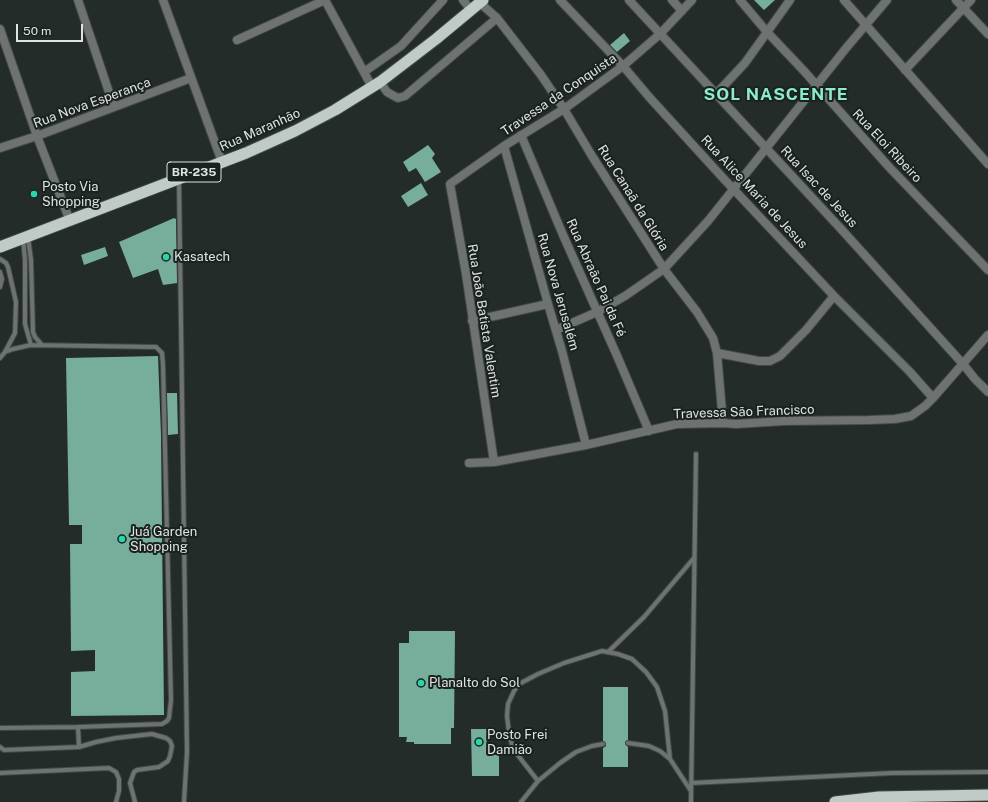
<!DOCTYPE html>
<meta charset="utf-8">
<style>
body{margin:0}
#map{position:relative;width:988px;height:802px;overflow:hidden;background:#232c29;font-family:"Public Sans",sans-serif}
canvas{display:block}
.scale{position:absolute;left:16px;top:24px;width:67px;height:18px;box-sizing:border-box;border:2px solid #dee4e2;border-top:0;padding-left:5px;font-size:12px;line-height:14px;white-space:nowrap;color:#dee4e2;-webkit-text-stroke:3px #1a221f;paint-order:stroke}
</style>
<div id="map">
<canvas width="988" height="802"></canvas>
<div class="scale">50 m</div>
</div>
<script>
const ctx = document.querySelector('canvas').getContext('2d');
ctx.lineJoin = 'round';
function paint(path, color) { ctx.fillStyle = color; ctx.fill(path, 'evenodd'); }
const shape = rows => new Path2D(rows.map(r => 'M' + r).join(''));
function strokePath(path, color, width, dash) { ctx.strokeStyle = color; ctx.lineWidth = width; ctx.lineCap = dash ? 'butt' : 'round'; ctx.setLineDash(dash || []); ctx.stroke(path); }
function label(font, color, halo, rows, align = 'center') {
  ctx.font = font + ' "Public Sans",sans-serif'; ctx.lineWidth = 4; ctx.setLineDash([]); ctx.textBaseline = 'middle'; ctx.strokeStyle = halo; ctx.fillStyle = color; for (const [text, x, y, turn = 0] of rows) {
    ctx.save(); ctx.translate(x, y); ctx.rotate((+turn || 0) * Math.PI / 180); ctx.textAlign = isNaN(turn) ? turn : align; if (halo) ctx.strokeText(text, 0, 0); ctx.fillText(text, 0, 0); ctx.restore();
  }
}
const building = shape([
 [754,0,775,0,764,10],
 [624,33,630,41,617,52,610,45],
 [428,145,435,154,432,158,441,172,425,182,416,168,409,172,403,162],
 [421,183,428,195,408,207,401,196],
 [174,218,176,219,177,283,163,285,158,269,133,278,119,242],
 [105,247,108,256,84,265,81,255],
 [158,356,161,435,164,715,71,716,71,672,95,671,95,650,71,651,70,544,82,544,82,525,69,525,66,358],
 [167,393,177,393,178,434,168,435],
 [409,631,455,631,454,728,451,728,451,744,414,744,414,742,406,742,407,737,399,737,399,643,409,643],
 [603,687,628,687,628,740,626,741,625,743,626,745,628,747,628,767,603,767,603,748,606,746,606,744,603,741],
 [471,729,487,729,486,754,499,755,499,776,472,776]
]);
const service = shape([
 [179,181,187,752,184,802],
 [28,237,31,260,33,332,35,337,42,345],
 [23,239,25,260,25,324,31,345],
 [0,259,6,263,8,267,16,302,15,333,5,352],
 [0,272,2,279,0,287],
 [0,358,5,352,13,349,31,345,156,347,162,353,163,365,171,700,169,718,167,721,162,724,78,727,0,728],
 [608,652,644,617,694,558],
 [78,727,79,747],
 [628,743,649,746,660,751,670,759,691,791],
 [0,747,4,750,79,747,96,742,116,738,152,734,166,738,170,741,172,746,170,756,168,761,159,767,137,770,134,772,130,783,135,802],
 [0,773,109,768,116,772,119,779,119,791,116,802],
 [538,781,513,749,509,733,507,716,508,704,514,691,519,684,538,674,564,663,602,651,618,654,632,659,646,672,657,687,665,711,670,759],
 [691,783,892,773,988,772],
 [521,802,538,781,560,763,576,752,592,746,603,744],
 [691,802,696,454]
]);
const minor = shape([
 [78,0,114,107],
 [163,0,222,162],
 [325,0,372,87],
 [463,0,471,10],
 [560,0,623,66,650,98,723,178,834,296,910,372,933,398],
 [629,0,842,230,963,364,975,379,988,392],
 [672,0,682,11],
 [740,0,767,32,804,71,889,167,988,270],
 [844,0,988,164],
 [956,0,988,34],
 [480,3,497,18,541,75,564,109,592,156,664,269,697,312,713,338,717,353,723,423],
 [0,29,37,136,70,221],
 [237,40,325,0],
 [905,70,971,0],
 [364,72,401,46,443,0],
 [380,82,387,92,394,96,398,98,405,96,497,18],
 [716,94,745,63,790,0],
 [521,135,563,235,618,358,649,431],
 [504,146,548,304,562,351,586,445],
 [0,148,37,136,191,78],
 [472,321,548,304],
 [556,330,597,312,625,296,664,269,708,221,847,47,887,0],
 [717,353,759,361,770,361,780,356,806,330,834,296],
 [494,462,466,274,450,184,504,146,564,109,623,66,660,34,692,0],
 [469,463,494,462,527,456,586,445,677,424,723,423,736,424,784,421,869,420,895,419,911,416,925,406,933,398,988,335]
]);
const trunk = shape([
 [0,247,246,153,295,131,335,110,380,82,436,39,483,0],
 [835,802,879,797,988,795]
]);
const markers = [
 [34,194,4,"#29d5ad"],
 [166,257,4,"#29d5ad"],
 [122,539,4,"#29d5ad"],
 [421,683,4,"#29d5ad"],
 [479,742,4,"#29d5ad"]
];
const shields = [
 [194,172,54]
];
const shieldNames = [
 ["BR-235",194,172]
];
const streetNames = [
 ["Travessa da Conquista",559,95,-34],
 ["Rua Nova Esperança",92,103,-20],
 ["Rua Maranhão",260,130,-24],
 ["Rua Eloi Ribeiro",887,146,47],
 ["Rua Isac de Jesus",819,187,47],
 ["Rua Alice Maria de Jesus",754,192,47],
 ["Rua Canaã da Glória",633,198,58],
 ["Rua Abraão Pai da Fé",596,278,66],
 ["Rua Nova Jerusalém",558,292,74],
 ["Rua João Batista Valentim",484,321,81],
 ["Travessa São Francisco",744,412,-2]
];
const poiNames = [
 ["Posto Via",42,187],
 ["Shopping",42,202],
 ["Kasatech",174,257],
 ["Juá Garden",130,532],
 ["Shopping",130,547],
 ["Planalto do Sol",429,683],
 ["Posto Frei",487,735],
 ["Damião",487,750]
];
const districtNames = [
 ["SOL NASCENTE",776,95]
];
paint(building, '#77ad9b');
strokePath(service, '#414947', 6);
strokePath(minor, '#414947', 10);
strokePath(trunk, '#414947', 13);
strokePath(service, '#6e7271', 4);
strokePath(minor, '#6e7271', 8);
strokePath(trunk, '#c0cac6', 11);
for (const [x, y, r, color] of markers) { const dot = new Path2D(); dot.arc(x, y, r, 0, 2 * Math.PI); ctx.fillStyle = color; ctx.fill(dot); strokePath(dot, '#1a221f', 1.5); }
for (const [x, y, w] of shields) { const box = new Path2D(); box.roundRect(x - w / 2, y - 10, w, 20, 3); ctx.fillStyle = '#1a221f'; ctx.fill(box); strokePath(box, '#dee4e2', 1); }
label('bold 12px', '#dee4e2', null, shieldNames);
label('13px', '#dee4e2', '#1a221f', streetNames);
label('13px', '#dee4e2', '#1a221f', poiNames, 'left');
ctx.letterSpacing = '1px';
label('bold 17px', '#8decce', '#1a221f', districtNames);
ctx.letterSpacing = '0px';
</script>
